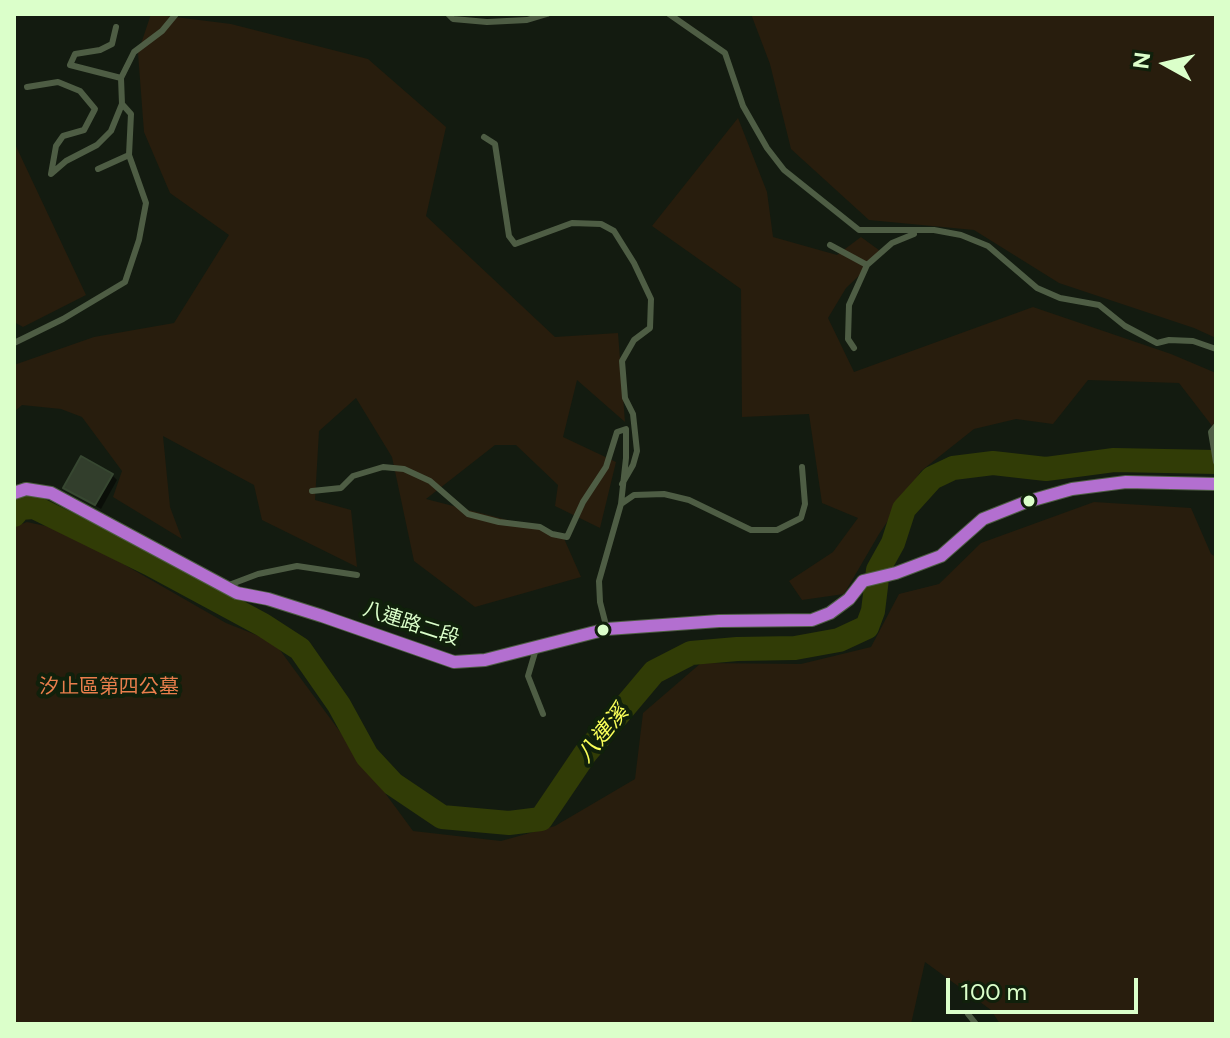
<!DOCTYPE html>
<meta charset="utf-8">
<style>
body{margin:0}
#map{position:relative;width:1230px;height:1038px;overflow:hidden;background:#131b10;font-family:Figtree,sans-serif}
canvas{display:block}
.frame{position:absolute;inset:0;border:16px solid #dbffca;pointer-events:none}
.north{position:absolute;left:1126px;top:24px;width:80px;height:80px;-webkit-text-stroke:6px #10200b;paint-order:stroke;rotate:278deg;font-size:22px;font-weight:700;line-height:32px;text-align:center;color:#dbffca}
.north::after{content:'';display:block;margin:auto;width:28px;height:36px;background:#dbffca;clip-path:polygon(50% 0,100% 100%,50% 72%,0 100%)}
.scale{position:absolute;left:946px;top:978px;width:192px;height:36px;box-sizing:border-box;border:4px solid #dbffca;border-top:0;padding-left:10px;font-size:24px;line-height:28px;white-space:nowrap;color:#dbffca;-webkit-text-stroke:6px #10200b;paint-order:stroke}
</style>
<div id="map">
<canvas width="1230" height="1038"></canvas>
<div class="frame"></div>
<div class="north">N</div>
<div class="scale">100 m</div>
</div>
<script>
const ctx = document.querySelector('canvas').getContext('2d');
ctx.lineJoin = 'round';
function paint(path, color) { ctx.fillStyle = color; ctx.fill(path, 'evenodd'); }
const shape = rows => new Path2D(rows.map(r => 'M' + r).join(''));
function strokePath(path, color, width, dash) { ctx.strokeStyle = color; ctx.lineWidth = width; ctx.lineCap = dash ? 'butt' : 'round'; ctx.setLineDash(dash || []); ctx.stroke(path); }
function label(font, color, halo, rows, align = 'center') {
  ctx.font = font + ' Figtree,"Noto Sans TC",sans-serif'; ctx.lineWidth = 8; ctx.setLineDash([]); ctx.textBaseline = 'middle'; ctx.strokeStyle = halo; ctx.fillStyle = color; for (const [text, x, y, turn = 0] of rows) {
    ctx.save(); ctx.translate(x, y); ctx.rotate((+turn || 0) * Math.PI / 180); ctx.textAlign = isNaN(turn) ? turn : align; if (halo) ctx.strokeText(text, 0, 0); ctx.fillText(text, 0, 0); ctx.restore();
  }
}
const green = shape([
 [151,14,231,24,368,59,446,127,426,216,555,337,618,333,625,422,577,380,563,437,616,462,600,528,555,506,558,485,516,445,495,445,426,499,562,534,581,577,475,607,414,561,392,457,356,398,319,431,315,500,351,510,357,567,262,520,254,485,163,436,170,507,182,539,113,497,122,471,82,417,61,409,22,405,14,412,14,365,94,337,174,323,229,235,170,193,144,132,138,53],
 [751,14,1216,14,1216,338,1194,328,1059,283,974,230,869,220,791,149,770,64],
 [738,118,767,192,773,237,837,255,861,237,883,253,846,288,828,318,854,372,1033,307,1171,354,1216,373,1216,431,1179,383,1088,380,1053,424,1016,419,974,429,921,471,879,534,844,594,802,600,789,581,833,552,858,518,822,503,809,414,742,417,741,289,652,226],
 [14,142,86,295,23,327,14,322],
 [1094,502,1191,508,1211,554,1216,557,1216,1019,1210,1024,1000,1024,991,1010,925,962,911,1024,14,1024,14,527,27,522,64,530,226,623,274,642,413,831,501,841,555,826,635,779,643,713,701,663,801,664,871,647,899,594,939,584,981,543]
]);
const shadow = shape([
 [112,475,117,480,101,509,66,488]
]);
const river = shape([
 [14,515,20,508,34,507,150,564,263,625,300,649,339,705,367,756,393,784,442,817,509,823,541,819,585,754,654,672,691,653,737,649,795,648,839,640,867,627,873,611,878,570,893,543,904,509,932,478,953,468,993,463,1046,469,1114,460,1216,462]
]);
const building = shape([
 [81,456,113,474,95,505,63,488,81,456]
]);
const service = shape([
 [448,14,453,19,487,22,527,20,547,14],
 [669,14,725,53,743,106,767,148,784,170,859,230,934,230,961,235,988,246,1037,288,1060,298,1099,305,1125,326,1157,343,1169,340,1193,341,1216,349],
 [121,78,134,52,162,31,176,14],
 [27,87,58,82,80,91,95,109,84,130,63,136,56,146,51,174,66,161,97,145,111,131,122,104],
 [484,137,495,144,509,236,515,244,572,223,601,224,614,231,634,263,651,299,650,328,634,340,622,361,625,398,633,414,637,451,633,465,622,484],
 [98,169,129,155],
 [830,245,867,265],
 [14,343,63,319,125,282,139,240,146,203,129,155,131,114,122,104,121,78,70,65,75,54,100,50,112,44,116,27],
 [854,348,848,339,849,305,867,265,892,243,914,234],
 [1216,426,1211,432,1216,462],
 [312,491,341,488,353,476,383,467,404,469,430,481,468,514,499,522,540,527,552,534,567,537,583,502,606,467,617,432,626,429,626,458,621,504],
 [229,585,258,574,297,566,357,575],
 [607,629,600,602,599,581,621,504,634,495,664,494,689,500,751,530,777,530,801,518,805,504,802,467],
 [536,649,528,676,543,714],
 [968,1014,976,1024]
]);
const tertiary = shape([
 [14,493,26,489,51,493,237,593,268,599,322,616,454,662,485,660,607,629,719,621,812,620,830,613,849,599,863,581,896,573,941,556,983,519,1026,502,1072,489,1126,482,1216,484]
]);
const bus1 = shape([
 [14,493,26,489,51,493,237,593,268,599,322,616,454,662,485,660,607,629,719,621,812,620,830,613,849,599,863,581,896,573,941,556,983,519,1026,502,1072,489,1126,482,1216,484]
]);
const markers = [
 [1029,501,7,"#dbffca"],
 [603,630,7,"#dbffca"]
];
const streetNames = [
 ["八連路二段",411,624,18]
];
const parkNames = [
 ["汐止區第四公墓",109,687]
];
const waterNames = [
 ["八連溪",603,734,-51]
];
paint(green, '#281d0d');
paint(shadow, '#0007');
strokePath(river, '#313c06', 24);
paint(building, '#323e2c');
strokePath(building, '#374731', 2);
strokePath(service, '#4e5d44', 6);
strokePath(tertiary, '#4e5d44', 14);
strokePath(bus1, '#b36fd0', 12);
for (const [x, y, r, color] of markers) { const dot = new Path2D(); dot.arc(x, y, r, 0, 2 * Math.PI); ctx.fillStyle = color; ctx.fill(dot); strokePath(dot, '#10200b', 3); }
label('20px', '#dbffca', '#10200b', streetNames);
label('20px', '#e97e4c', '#10200b', parkNames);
label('italic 22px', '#faff58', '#10200b', waterNames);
</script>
